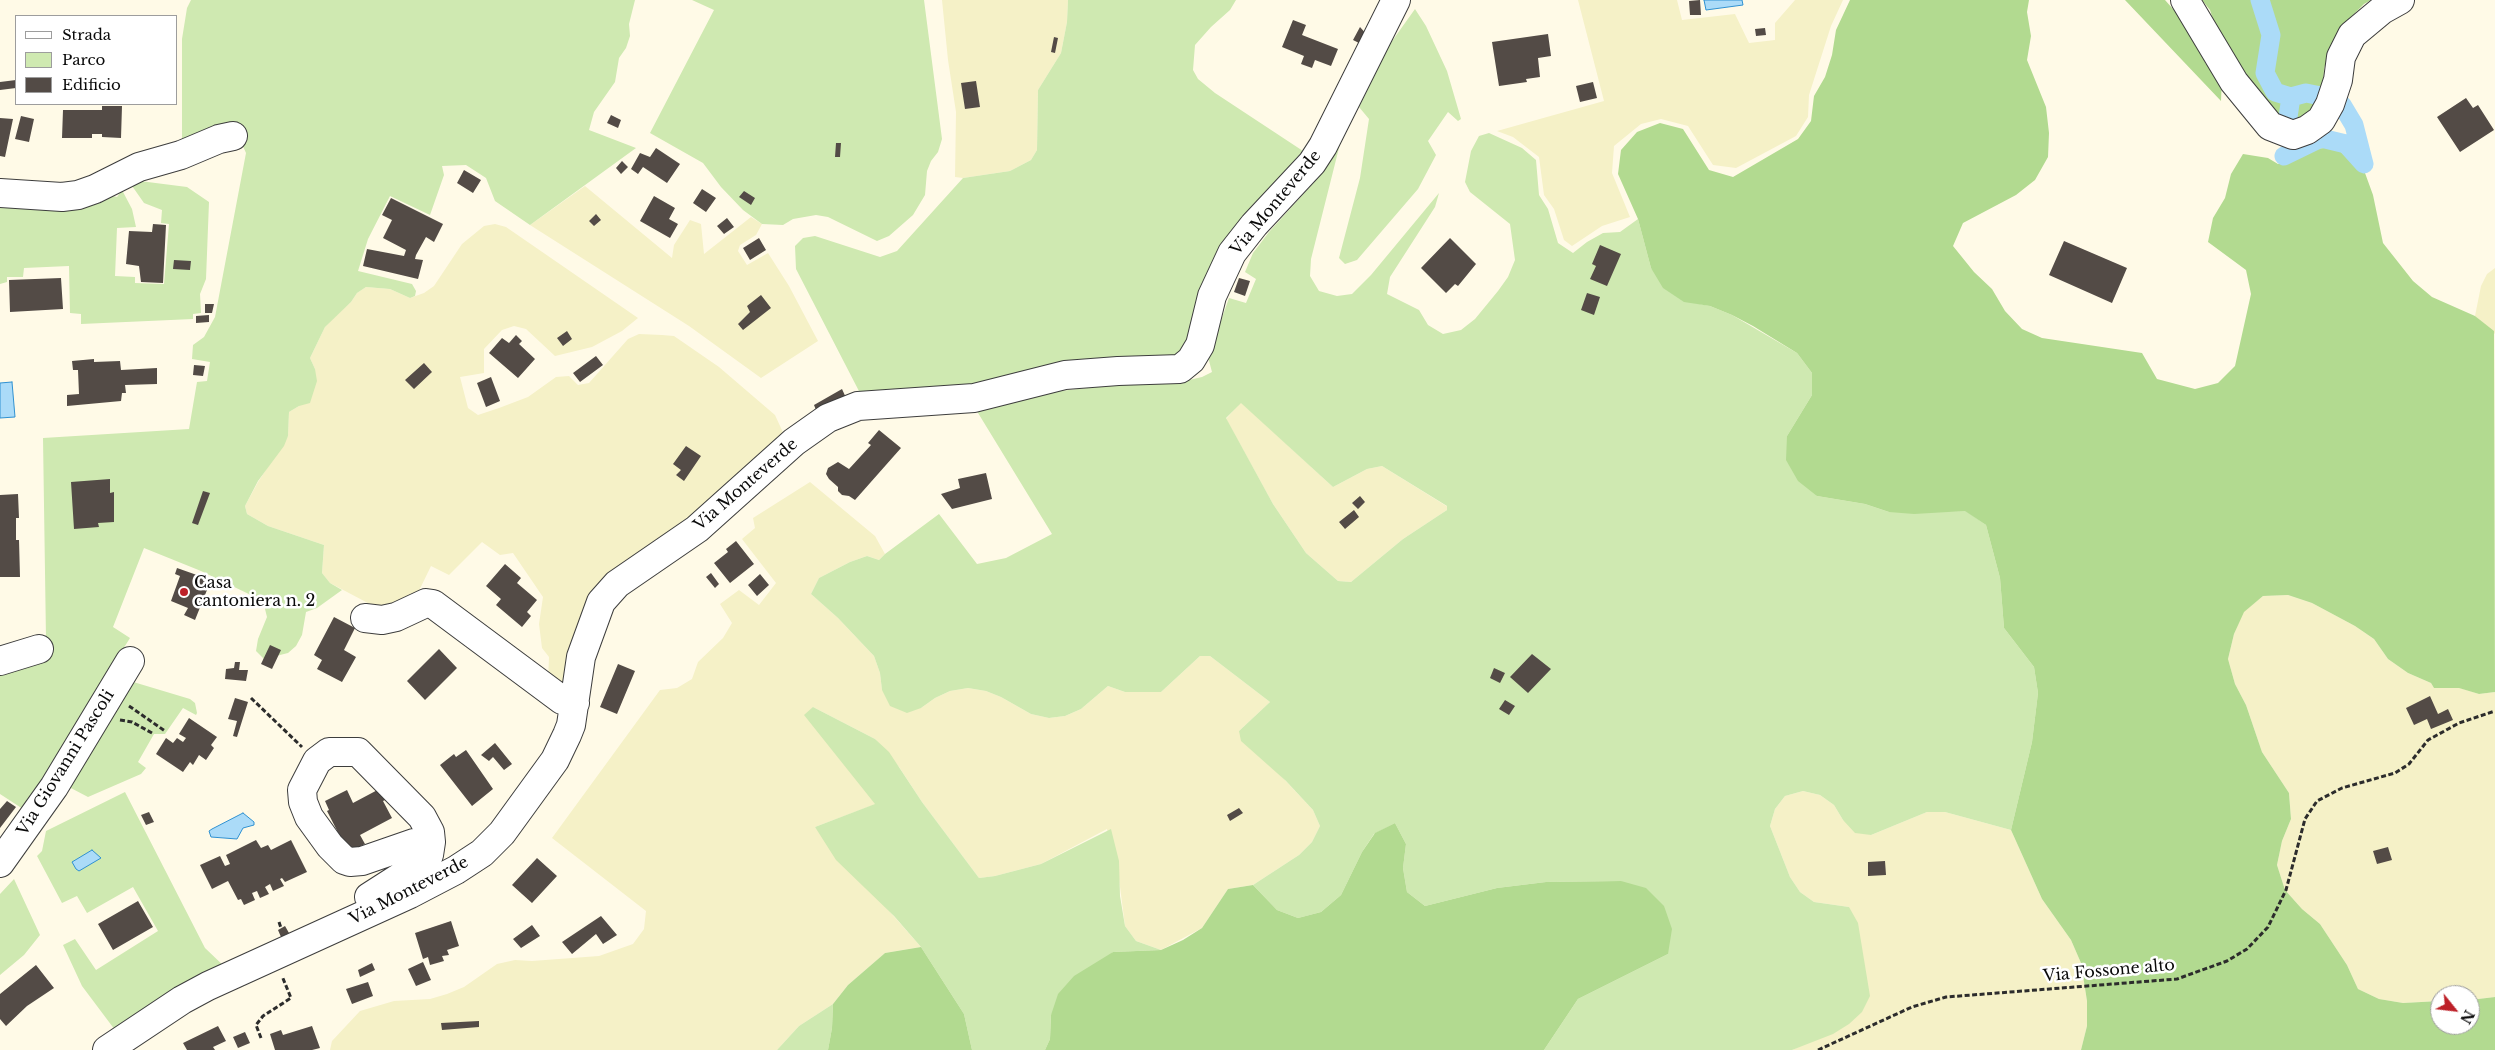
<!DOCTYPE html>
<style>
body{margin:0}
#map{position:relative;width:2495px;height:1050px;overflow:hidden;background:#fffae7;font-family:"Libre Baskerville",serif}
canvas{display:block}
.legend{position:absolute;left:15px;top:15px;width:162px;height:90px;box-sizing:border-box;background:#fff;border:1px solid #9d9d9d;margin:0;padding:6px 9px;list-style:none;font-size:15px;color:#0a0a0a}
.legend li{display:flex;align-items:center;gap:10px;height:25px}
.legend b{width:25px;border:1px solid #9d9d9d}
.north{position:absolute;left:2430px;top:985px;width:50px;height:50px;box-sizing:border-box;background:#fff;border:1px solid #9d9d9d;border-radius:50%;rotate:119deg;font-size:14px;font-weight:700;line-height:20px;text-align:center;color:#0a0a0a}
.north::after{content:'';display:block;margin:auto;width:18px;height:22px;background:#bd2028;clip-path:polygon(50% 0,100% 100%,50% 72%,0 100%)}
</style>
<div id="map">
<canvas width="2495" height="1050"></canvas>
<ul class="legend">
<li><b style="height:6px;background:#fff"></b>Strada</li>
<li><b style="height:14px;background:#cfe9b1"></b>Parco</li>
<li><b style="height:14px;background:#534b46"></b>Edificio</li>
</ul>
<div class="north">N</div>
</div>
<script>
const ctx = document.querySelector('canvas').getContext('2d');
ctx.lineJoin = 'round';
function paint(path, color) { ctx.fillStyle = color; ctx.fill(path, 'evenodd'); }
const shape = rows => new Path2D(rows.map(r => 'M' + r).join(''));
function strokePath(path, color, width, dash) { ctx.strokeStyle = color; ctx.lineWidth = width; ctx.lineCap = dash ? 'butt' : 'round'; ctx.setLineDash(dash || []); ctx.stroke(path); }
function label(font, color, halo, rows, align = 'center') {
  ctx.font = font + ' "Libre Baskerville",serif'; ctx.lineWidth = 5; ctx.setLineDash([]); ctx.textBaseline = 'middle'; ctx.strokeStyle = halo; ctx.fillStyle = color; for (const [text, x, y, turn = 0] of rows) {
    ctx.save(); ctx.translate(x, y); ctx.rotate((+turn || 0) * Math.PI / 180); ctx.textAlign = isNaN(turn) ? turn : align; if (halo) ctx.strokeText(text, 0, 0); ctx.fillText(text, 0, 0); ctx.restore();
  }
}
const farmland = shape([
 [942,0,1068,0,1067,22,1061,53,1038,90,1037,150,1031,160,1010,171,963,178,955,177,956,112,948,60],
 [1578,0,1677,0,1682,20,1735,14,1749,43,1775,40,1775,23,1795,0,1843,0,1831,26,1809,95,1808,117,1796,136,1736,168,1713,165,1688,126,1661,119,1641,124,1614,146,1612,173,1630,217,1602,226,1572,246,1564,240,1554,209,1544,195,1539,157,1513,137,1497,131,1604,101],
 [585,186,672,258,674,245,690,220,701,224,704,254,751,217,762,224,756,235,740,245,738,251,747,265,768,253,789,286,818,341,761,378,689,326,530,225],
 [495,224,506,227,638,318,622,331,592,347,555,356,526,329,514,326,502,330,484,349,484,373,460,377,468,408,478,415,499,408,528,397,556,377,569,376,578,385,589,383,628,339,639,334,662,335,674,336,719,367,775,415,786,439,692,522,616,573,567,690,548,682,549,657,542,648,539,624,543,597,513,553,500,555,482,542,449,575,431,566,415,599,383,611,330,583,322,573,324,545,268,526,247,514,245,506,258,482,288,436,289,412,299,406,315,369,310,358,325,327,333,318,351,302,357,293,366,287,390,289,410,298,424,293,434,286,462,244,484,226],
 [2495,268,2495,334,2475,316,2481,286,2487,274],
 [1241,402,1333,487,1367,469,1382,466,1448,507,1447,510,1403,539,1351,582,1338,581,1306,553,1273,504,1226,419],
 [810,482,875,536,885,554,879,560,867,556,850,562,819,578,811,594,838,618,874,656,880,673,882,690,921,708,935,698,950,691,968,688,986,691,1001,697,1031,714,1049,718,1065,716,1081,709,1108,686,1125,692,1161,692,1200,656,1210,656,1270,702,1239,731,1313,810,1320,826,1312,842,1299,855,1253,885,1228,889,1202,928,1161,950,1136,941,1125,926,1119,879,1107,829,1041,864,995,876,979,878,922,802,899,767,875,739,813,707,876,804,815,827,921,947,885,953,848,985,833,1004,799,1026,777,1050,330,1050,332,1041,360,1011,394,1001,430,999,447,994,464,987,497,964,515,960,532,961,599,956,633,944,644,929,646,911,552,838,660,690,677,688,692,679,698,662,723,638,732,623,720,604,739,590,759,605,776,583,742,539,755,528,753,518],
 [2288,595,2312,603,2355,626,2374,639,2388,659,2408,673,2431,683,2434,688,2460,688,2479,694,2495,692,2495,997,2470,1000,2470,995,2440,995,2440,1001,2403,1003,2379,999,2358,989,2347,965,2320,924,2302,909,2285,890,2277,865,2282,841,2291,819,2289,793,2262,752,2246,705,2235,684,2228,659,2234,634,2243,612,2263,596],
 [1803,791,1820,795,1834,805,1843,820,1871,835,1927,812,1945,812,2011,830,2042,899,2071,940,2081,963,2087,1001,2087,1026,2081,1050,1792,1050,1800,1046,1849,907,1814,902,1800,892,1790,877,1770,826,1775,809,1785,796]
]);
const green = shape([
 [191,0,635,0,629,24,630,36,626,48,619,58,615,82,594,112,589,130,636,148,530,225,495,201,486,178,466,165,442,166,444,175,430,215,390,196,368,239,358,271,412,284,416,291,415,296,410,298,390,289,366,287,357,293,351,302,325,327,310,358,315,369,317,381,310,403,299,406,289,412,288,436,284,446,258,481,245,506,247,514,268,526,324,545,322,573,330,583,342,590,317,608,306,612,302,635,296,646,288,653,264,659,256,651,258,639,267,617,264,605,255,597,201,571,144,548,113,627,130,638,23,809,0,794,0,671,46,639,43,438,189,429,197,382,207,381,210,362,192,359,193,345,204,337,215,317,246,153,234,126,182,145,182,39,187,8],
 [692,0,924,0,942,139,938,152,931,161,927,171,925,195,913,215,889,236,877,241,828,217,816,215,793,219,783,225,762,224,743,210,721,187,703,163,650,133,714,10],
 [1068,0,1236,0,1230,10,1211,27,1195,45,1193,70,1198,79,1215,93,1303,151,1234,232,1193,342,1175,358,982,387,861,395,796,269,795,246,803,238,815,236,880,257,897,251,963,178,1010,171,1031,160,1037,150,1038,90,1061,53,1067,22],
 [1415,9,1426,26,1447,71,1461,119,1458,121,1448,112,1428,141,1436,155,1418,189,1357,260,1345,264,1339,258,1360,178,1369,119,1359,107,1390,44],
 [1489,133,1522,148,1536,160,1539,195,1548,209,1558,243,1573,253,1587,242,1603,233,1620,232,1638,219,1651,268,1684,301,1710,306,1732,315,1797,353,1812,373,1812,395,1787,436,1817,496,1865,504,1889,512,1966,511,1986,525,2000,578,2004,628,2034,667,2038,693,2032,742,2011,830,1945,812,1927,812,1871,835,1855,833,1843,820,1834,805,1820,795,1803,791,1785,796,1775,809,1770,826,1790,877,1800,892,1814,902,1849,907,1858,923,1870,996,1862,1012,1849,1024,1833,1034,1792,1050,1544,1050,1578,999,1668,954,1621,881,1546,882,1497,888,1425,906,1407,892,1403,868,1406,844,1395,823,1374,834,1362,852,1341,895,1321,912,1298,918,1277,910,1253,885,1299,855,1312,842,1320,826,1313,810,1286,781,1241,741,1239,731,1270,702,1210,656,1200,656,1161,692,1125,692,1108,686,1081,709,1065,716,1049,718,1031,714,1001,697,986,691,968,688,950,691,935,698,921,708,907,713,890,706,882,690,880,673,874,656,838,618,811,594,819,578,850,562,867,556,879,560,885,554,939,514,977,564,1006,558,1052,534,975,408,1042,393,1132,383,1185,381,1202,377,1212,372,1208,357,1229,298,1246,303,1256,279,1245,272,1253,253,1269,232,1318,178,1341,140,1311,259,1310,276,1319,291,1337,296,1352,294,1371,275,1439,193,1435,207,1390,277,1387,294,1419,310,1428,325,1443,334,1461,330,1475,319,1498,291,1508,277,1515,260,1510,224,1470,192,1465,182,1471,151,1479,136],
 [1241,403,1333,487,1367,469,1382,466,1447,506,1447,510,1403,539,1351,582,1338,581,1306,553,1273,504,1226,418],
 [132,180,187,187,209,202,206,279,200,294,201,313,193,314,193,319,81,324,81,314,70,313,69,266,24,268,23,277,7,277,7,282,0,284,0,205,109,192,113,196,117,197,122,190,132,209,136,227,117,228,115,276,135,277,135,283,164,284,169,224,161,223,162,210,144,203,130,183],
 [130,681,190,699,195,703,197,713,196,715,183,708,165,734,154,734,138,762,146,768,141,774,88,797,67,786],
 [813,707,875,739,889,752,922,802,979,878,995,876,1041,864,1111,829,1119,861,1120,896,1125,926,1136,941,1161,950,1113,952,1051,1015,1050,1039,1045,1050,972,1050,964,1014,921,947,894,916,836,860,815,827,875,804,804,715],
 [125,792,205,948,227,969,118,1034,82,986,63,945,75,939,96,970,158,931,133,887,87,913,77,896,62,903,37,856,42,851,46,831],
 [14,879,40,935,24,955,0,975,0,894],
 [833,1004,832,1028,828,1050,777,1050,799,1026]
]);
const forest = shape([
 [1850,0,2029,0,2027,12,2031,36,2027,60,2046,107,2049,133,2048,157,2035,180,2016,195,1963,223,1953,246,1974,272,1992,289,2005,311,2022,329,2042,338,2142,353,2157,379,2195,389,2218,383,2235,366,2251,294,2246,270,2208,242,2213,218,2225,198,2231,174,2243,154,2268,158,2278,164,2313,149,2335,147,2365,173,2373,195,2383,243,2413,281,2432,297,2475,316,2494,331,2495,692,2479,694,2459,688,2434,688,2431,683,2408,673,2388,659,2374,639,2355,626,2312,603,2288,595,2263,596,2244,612,2234,634,2228,659,2235,684,2246,705,2262,752,2289,793,2291,819,2282,841,2277,865,2285,890,2302,909,2320,924,2347,965,2358,989,2379,999,2403,1003,2440,1001,2440,1025,2470,1025,2470,1000,2495,997,2495,1050,2081,1050,2087,1026,2087,1001,2081,963,2071,940,2042,899,2011,830,2032,742,2038,693,2034,667,2004,628,2000,578,1986,525,1965,511,1914,514,1889,512,1865,504,1817,496,1798,481,1786,460,1787,436,1812,395,1812,373,1797,353,1753,326,1732,315,1710,306,1684,302,1663,288,1651,268,1638,219,1618,174,1621,150,1637,132,1660,123,1683,129,1709,170,1733,177,1798,139,1811,121,1814,96,1825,77,1832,55,1836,30],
 [2125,0,2165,0,2180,17,2206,64,2222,77,2221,101],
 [2202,0,2371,0,2364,4,2342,26,2330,47,2324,69,2323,86,2313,111,2296,121,2276,115,2222,46,2210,10],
 [1395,823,1406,844,1403,868,1407,892,1425,906,1497,888,1546,882,1621,881,1646,888,1664,906,1672,929,1668,954,1578,999,1544,1050,1045,1050,1050,1039,1051,1015,1058,994,1074,976,1113,952,1161,950,1183,940,1202,928,1228,889,1253,885,1277,910,1298,918,1321,912,1341,895,1362,852,1375,833],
 [921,947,964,1014,972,1050,828,1050,832,1028,833,1004,848,985,885,953]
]);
const water = shape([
 [1704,0,1742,0,1743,5,1706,10,1704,0],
 [12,382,15,417,0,418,0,383,12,382],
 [243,813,254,822,254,825,243,828,237,839,211,837,209,831,212,829,243,813],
 [92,850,101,858,79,871,76,869,72,862,92,850]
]);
const canal = shape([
 [2260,0,2271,35,2265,73,2275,92,2291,97,2288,117],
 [2291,97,2306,93,2321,96],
 [2284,156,2321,138,2346,144,2364,164,2354,125,2342,105]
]);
const building = shape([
 [1700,0,1701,15,1690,15,1689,1],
 [1293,20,1306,25,1302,35,1338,49,1331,66,1315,60,1312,68,1301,64,1304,56,1282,47],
 [1360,27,1368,36,1363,45,1353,40],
 [1765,28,1766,35,1756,36,1755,29],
 [1548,34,1551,56,1538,58,1540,77,1526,79,1527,82,1499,86,1492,42],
 [1054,37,1058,38,1055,53,1051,52],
 [16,80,16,88,0,90,0,82],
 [976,81,980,107,965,109,961,83],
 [1593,82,1597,98,1580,102,1576,86],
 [2466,98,2473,108,2478,105,2494,130,2460,152,2437,117],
 [102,106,122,106,121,138,102,137,102,134,92,134,92,138,62,138,63,110,102,110],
 [611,115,621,120,618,128,607,123],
 [21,116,34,119,29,142,15,139],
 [0,118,13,119,5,157,0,156],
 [836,143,841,143,840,157,835,157],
 [656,148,680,164,667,183,643,167,638,174,631,169,640,153,650,157],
 [622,161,628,167,621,174,616,168],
 [464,170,481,180,473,193,457,183],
 [702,189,716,198,706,212,693,203],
 [744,191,755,198,751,205,739,197],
 [654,196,675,208,669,219,678,224,670,238,640,221],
 [391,198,443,224,434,242,426,237,416,255,415,259,423,260,418,279,363,266,367,249,404,256,406,250,383,238,392,220,382,215],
 [596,214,601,220,594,226,589,221],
 [727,218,734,227,724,234,717,226],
 [153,224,166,225,163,283,141,282,139,266,126,264,129,231,152,232],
 [759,238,766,250,750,260,743,248],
 [1450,238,1476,264,1458,286,1455,284,1446,293,1421,268],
 [2064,241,2127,268,2112,303,2049,275],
 [1600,245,1621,254,1607,286,1590,279,1596,266,1592,264],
 [174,260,191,261,190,270,173,269],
 [61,278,63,309,10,312,9,280],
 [1239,278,1250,281,1245,296,1234,292],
 [1587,293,1600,297,1594,315,1581,310],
 [761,295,771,308,743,330,738,324,750,312,747,306],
 [205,304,214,304,212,313,205,313],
 [209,315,209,322,196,323,196,316],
 [567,331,572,339,563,346,557,338],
 [516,335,522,341,519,344,535,359,518,378,489,353,502,338,509,343],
 [596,356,603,365,580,382,573,373],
 [94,359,94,362,120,361,121,370,157,368,157,384,125,385,126,393,122,393,121,401,67,406,67,395,79,394,78,370,73,370,72,361],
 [424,363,432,372,414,389,405,380],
 [194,365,205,366,203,376,193,375],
 [491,377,500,401,486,407,477,383],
 [842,389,847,400,818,415,814,405],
 [879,430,901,448,855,500,849,496,842,495,838,491,838,487,829,479,826,474,828,468,838,462,849,469,871,445,868,443],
 [686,446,701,456,684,481,676,475,681,470,673,464],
 [986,473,992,499,952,509,941,494,960,488,958,479],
 [110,479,110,493,114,492,114,522,98,523,99,527,74,529,71,482],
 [203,491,210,493,198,525,192,523],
 [18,494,19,518,16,518,16,540,19,540,20,577,0,577,0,495],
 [1360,496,1365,502,1358,509,1352,503],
 [1354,510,1359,517,1345,529,1339,522],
 [736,541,754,564,730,583,714,563,728,552,726,549],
 [505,564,521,578,517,583,537,600,527,612,531,616,522,627,496,605,501,599,486,586],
 [177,568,211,580,195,620,184,615,188,608,171,601,180,576,175,574],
 [711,573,719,584,715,588,706,577],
 [760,574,769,585,757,596,748,585],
 [334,617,355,628,344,650,356,657,342,682,317,669,322,660,314,655],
 [270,645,281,650,272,669,261,664],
 [439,649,457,668,425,700,407,681],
 [1532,654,1551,669,1528,693,1510,677],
 [235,662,240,662,239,670,248,670,246,681,225,679,226,669,234,668],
 [618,664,635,671,617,714,600,707],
 [1494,668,1505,673,1500,683,1490,678],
 [2430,696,2438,714,2448,709,2453,720,2431,729,2427,719,2414,725,2406,708],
 [235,698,248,702,237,737,233,736,237,721,228,719],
 [1505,700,1515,706,1509,715,1499,709],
 [189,718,217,737,211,745,214,748,206,760,199,755,193,765,190,762,183,772,156,754,166,738,173,743,177,738,183,742,186,738,179,734],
 [495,743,512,764,504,770,493,757,489,761,481,755],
 [466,750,493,789,472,806,440,765,454,754,456,757],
 [385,786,391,797,383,801,392,818,360,835,365,844,348,852,327,811,329,810,325,801,347,790,353,803],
 [7,801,16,807,0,828,0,809],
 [1239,808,1243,813,1230,821,1227,815],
 [149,812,154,822,146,825,141,815],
 [256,840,261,848,268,845,271,850,291,840,307,872,285,882,282,878,280,879,284,886,273,891,270,884,265,887,269,894,260,898,257,891,252,893,255,900,244,905,241,899,238,900,228,881,212,889,200,865,220,856,225,866,230,864,226,855],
 [2388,847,2392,860,2377,864,2373,851],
 [537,858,557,876,532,903,512,885],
 [1885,861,1886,875,1868,876,1868,862],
 [138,901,153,927,113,950,98,924],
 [601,916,617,935,603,944,596,934,572,954,562,942],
 [451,921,459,946,447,950,449,955,442,956,444,961,430,965,428,957,423,959,415,933],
 [532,925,540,936,521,948,513,939],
 [285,926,289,933,281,937,278,930],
 [423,962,431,980,416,986,408,969],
 [372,963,375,970,360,977,358,970],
 [36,965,54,988,27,1006,6,1026,0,1019,0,994],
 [368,982,373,996,352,1004,346,989],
 [479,1021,479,1027,442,1030,441,1023],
 [218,1026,226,1041,213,1047,215,1050,187,1050,183,1043],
 [312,1026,320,1048,312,1050,275,1050,270,1034,281,1030,283,1035],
 [245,1032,250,1043,238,1048,233,1037]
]);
const path = shape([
 [251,698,302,747],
 [129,706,165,731],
 [120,720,132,722,152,733],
 [279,922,281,928],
 [261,1038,256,1025,263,1016,291,998,282,976],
 [1818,1050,1912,1007,1946,997,2177,979,2227,961,2247,949,2268,927,2286,890,2305,819,2317,801,2342,788,2395,773,2409,764,2428,740,2459,723,2495,711]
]);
const minor = shape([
 [2185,0,2234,82,2270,126,2293,135,2307,130,2321,120,2330,104,2338,80,2341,57,2352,35,2382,10,2400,0],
 [0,193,62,197,78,195,95,189,139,167,181,155,219,139,233,136],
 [365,618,382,620,396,617,426,603,433,604,562,700,575,703],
 [0,661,39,649],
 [0,863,54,787,130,661],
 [369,897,422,863,429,855,431,842,430,832,422,817,358,752,329,752,317,761,302,790,303,802,309,817,330,846,344,860,350,862,362,861,414,843,431,842],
 [107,1050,182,1000,208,986,410,894,456,870,482,853,502,833,555,760,567,735,571,725,581,657,601,602,617,584,697,529,794,442,828,418,858,406,974,398,1065,375,1118,371,1180,369,1191,360,1200,345,1212,296,1232,253,1254,225,1312,163,1323,146,1396,0]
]);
const markers = [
 [184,592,5,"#bd2028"]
];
const streetNames = [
 ["Via Monteverde",1276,203,-50],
 ["Via Monteverde",746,485,-41],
 ["Via Giovanni Pascoli",66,763,-58],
 ["Via Monteverde",409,891,-27],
 ["Via Fossone alto",2109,971,-5]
];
const poiNames = [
 ["Casa",194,583],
 ["cantoniera n. 2",194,601]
];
paint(farmland, '#f5f1c7');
paint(green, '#cfe9b1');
paint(forest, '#b2da90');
paint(water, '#abdbf8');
strokePath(water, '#3091d1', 1);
strokePath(canal, '#abdbf8', 19);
paint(building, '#534b46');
strokePath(minor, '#3d3d3d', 30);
strokePath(path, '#2c2c2c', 3, [5, 2.5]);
strokePath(minor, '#fff', 28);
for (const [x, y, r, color] of markers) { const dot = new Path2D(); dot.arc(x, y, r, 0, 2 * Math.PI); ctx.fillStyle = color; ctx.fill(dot); strokePath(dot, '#fff', 2); }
label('16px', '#0a0a0a', '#fff', streetNames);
label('16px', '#0a0a0a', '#fff', poiNames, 'left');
</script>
